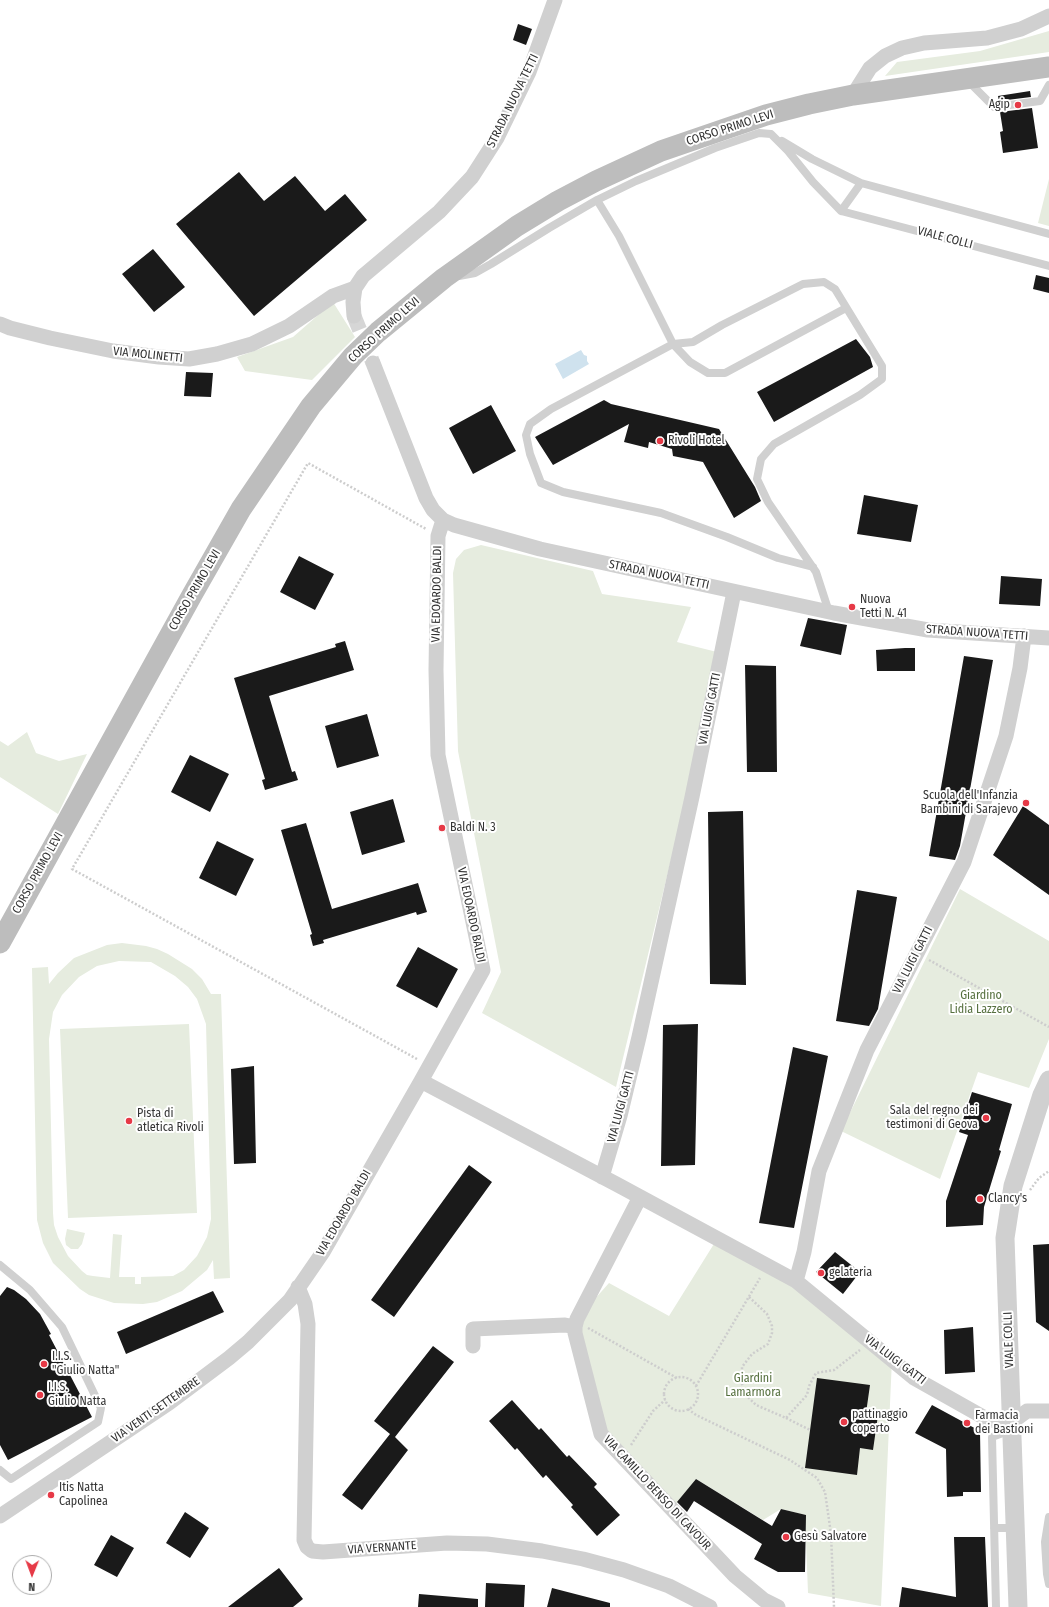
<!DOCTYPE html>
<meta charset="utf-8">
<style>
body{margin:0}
#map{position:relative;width:1049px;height:1607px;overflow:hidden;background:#fff;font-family:"Fira Sans Condensed",sans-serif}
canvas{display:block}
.north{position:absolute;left:12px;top:1555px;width:40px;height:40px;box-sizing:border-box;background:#fff;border:1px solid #adadad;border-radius:50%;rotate:181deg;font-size:11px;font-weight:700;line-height:16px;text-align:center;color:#333}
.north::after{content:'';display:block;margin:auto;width:14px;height:18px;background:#e63946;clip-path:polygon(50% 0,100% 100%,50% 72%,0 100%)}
</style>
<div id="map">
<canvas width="1049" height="1607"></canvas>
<div class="north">N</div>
</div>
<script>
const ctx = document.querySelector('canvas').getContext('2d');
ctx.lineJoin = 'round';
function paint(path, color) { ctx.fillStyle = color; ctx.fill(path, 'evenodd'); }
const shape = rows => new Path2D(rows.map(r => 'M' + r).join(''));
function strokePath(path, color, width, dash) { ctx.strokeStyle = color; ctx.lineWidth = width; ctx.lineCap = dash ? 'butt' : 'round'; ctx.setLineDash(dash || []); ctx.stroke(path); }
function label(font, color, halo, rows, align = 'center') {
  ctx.font = font + ' "Fira Sans Condensed",sans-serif'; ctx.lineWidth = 4; ctx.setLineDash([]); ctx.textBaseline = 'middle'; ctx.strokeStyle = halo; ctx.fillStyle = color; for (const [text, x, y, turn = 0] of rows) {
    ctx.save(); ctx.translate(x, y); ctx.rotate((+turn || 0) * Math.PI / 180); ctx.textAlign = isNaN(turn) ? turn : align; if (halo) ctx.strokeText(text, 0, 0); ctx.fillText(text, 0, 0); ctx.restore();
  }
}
const green = shape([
 [1049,31,1049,52,885,76,897,62,980,51],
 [1049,179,1049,226,1038,223],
 [333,302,355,337,312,380,245,371,237,357,293,337],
 [481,545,593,571,602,594,691,607,677,642,721,653,616,1087,482,1013,501,972,458,751,453,573,456,559,464,550],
 [27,732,36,753,59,761,87,754,58,814,0,777,0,741,8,746],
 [960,889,1049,941,1049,1039,1029,1088,978,1072,940,1179,841,1131],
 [122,943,146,946,157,949,168,954,192,969,202,979,211,994,221,994,230,1278,214,1279,213,1260,207,1270,182,1291,157,1302,143,1304,114,1303,89,1295,80,1289,53,1263,43,1243,37,1220,32,968,48,967,49,984,58,973,74,958,107,945],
 [119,961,151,962,175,976,188,987,197,999,206,1024,211,1219,207,1237,197,1256,184,1270,173,1276,141,1277,141,1284,135,1284,135,1277,119,1277,122,1235,113,1234,110,1278,93,1276,87,1275,82,1271,68,1256,58,1237,54,1225,53,1213,49,1039,53,1012,62,995,79,977,97,966],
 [189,1024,197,1213,68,1218,60,1029],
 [67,1229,85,1233,82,1244,78,1249,71,1249,66,1245,65,1239],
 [717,1239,796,1281,892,1359,881,1606,808,1593,805,1515,781,1509,763,1520,696,1479,676,1504,599,1427,577,1319,609,1283,669,1316]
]);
const water = shape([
 [581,350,584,355,587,356,587,361,589,364,563,379,555,364]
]);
const building = shape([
 [518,24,532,29,526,45,513,40],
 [1030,91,1031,97,999,101,998,96],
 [1032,108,1038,148,1003,153,1000,132,1003,131,1000,112],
 [239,172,264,201,295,176,325,211,345,194,367,220,254,316,176,224],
 [153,249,185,287,154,312,122,274],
 [1036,275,1049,278,1049,293,1033,289],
 [856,339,870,357,873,367,774,422,757,392],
 [186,372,213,373,211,397,184,396],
 [604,400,611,404,719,429,755,487,761,501,734,518,703,462,673,456,672,449,649,442,648,448,624,442,629,424,553,465,535,437],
 [491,405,516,451,473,474,449,428],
 [864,495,918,505,911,542,857,534],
 [299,556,334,574,315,610,280,592],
 [1001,576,1042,579,1040,606,999,604],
 [808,618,847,625,841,655,800,646],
 [345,641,354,670,269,696,292,772,295,771,298,780,265,790,262,780,265,779,234,678,336,647,335,644],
 [905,648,915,648,915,671,877,671,876,650],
 [964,656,993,660,960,846,955,860,929,856],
 [745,665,776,666,777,772,747,772],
 [367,714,379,756,337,768,325,726],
 [190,755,229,774,210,812,171,792],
 [393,799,405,842,362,855,350,812],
 [1023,806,1049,825,1049,895,993,855],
 [743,811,746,985,710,984,708,812],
 [306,823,332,909,418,883,427,912,417,915,416,912,323,940,324,943,313,946,310,935,312,934,281,830],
 [217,841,254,859,236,896,199,878],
 [857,890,897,897,878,1009,869,1026,836,1021],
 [418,947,458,969,437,1008,396,986],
 [698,1024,695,1165,661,1166,663,1025],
 [793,1047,828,1056,794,1228,759,1223],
 [254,1066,256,1163,234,1164,231,1069],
 [972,1092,1012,1104,999,1150,1001,1151,984,1207,983,1225,946,1227,946,1201,968,1135,959,1132],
 [469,1165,492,1182,394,1317,371,1300],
 [1049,1244,1049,1331,1036,1322,1033,1245],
 [835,1252,860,1272,843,1294,816,1272],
 [7,1287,14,1290,26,1299,40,1314,51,1334,49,1335,92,1417,8,1460,0,1445,0,1296],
 [213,1291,224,1312,126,1354,117,1332],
 [973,1327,975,1372,945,1374,944,1330],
 [433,1346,454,1362,395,1437,408,1450,362,1510,342,1495,390,1434,374,1421],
 [817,1378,870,1385,866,1413,878,1415,873,1450,860,1448,857,1475,805,1468],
 [512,1400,539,1430,541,1428,567,1457,569,1455,597,1484,594,1487,620,1515,597,1536,571,1507,573,1505,546,1475,543,1478,517,1448,515,1450,489,1421],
 [932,1405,980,1431,981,1492,963,1492,963,1496,947,1497,946,1449,915,1433],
 [696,1479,772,1526,781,1509,806,1515,805,1572,778,1572,754,1559,762,1544,694,1501,687,1512,677,1502],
 [185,1512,209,1528,190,1558,166,1543],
 [111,1535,134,1548,117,1577,94,1565],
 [954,1537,985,1537,988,1607,899,1607,902,1587,956,1597],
 [279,1568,303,1599,293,1607,228,1607],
 [486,1583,525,1585,524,1607,485,1607],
 [552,1588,610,1603,610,1607,547,1607],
 [419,1594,478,1599,478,1607,418,1607]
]);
const minorTunnel = shape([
 [354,316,373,363]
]);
const path = shape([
 [929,960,1049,1027],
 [417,1059,72,869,308,463,426,529],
 [1030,1190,1039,1178,1049,1171],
 [749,1297,767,1314,772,1326,772,1333,768,1344,752,1354,742,1367,742,1384,744,1393,756,1405,786,1418,807,1395,809,1386,816,1373,834,1370,860,1350],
 [588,1328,677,1378],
 '664 1394a17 17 0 1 1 34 0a17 17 0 1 1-34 0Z',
 [696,1386,760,1278],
 [688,1409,696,1415,790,1460,817,1478,825,1492,831,1534,834,1607],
 [786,1418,810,1430],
 [631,1445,653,1411,665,1400]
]);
const service = shape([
 [968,81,994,107,1040,101,1049,85],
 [782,141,812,159,861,183],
 [597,200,619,236,673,344,693,342,722,325,803,284,824,282,835,289,882,366,882,379,860,395,774,444,761,459,757,479,768,502,816,572,829,612],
 [1049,234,861,183,841,211,1049,266],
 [459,276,475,273,491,264,549,228,597,200,636,181,715,148,759,133,771,134,788,151,813,182,841,211],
 [813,567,778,558,727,537,661,513,563,492,541,483,530,454,526,435,530,424,551,409,673,344,690,362,708,373,725,373,846,308],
 [0,1265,30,1290,62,1327,101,1408,98,1422,11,1479,0,1470],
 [1049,1517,1045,1542,1047,1574,1049,1584],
 [994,1528,1016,1528],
 [996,1607,992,1437,1011,1430]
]);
const minor = shape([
 [853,95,870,68,885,56,902,48,924,43,987,38,1021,29,1049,16],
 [354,316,353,302,355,288,363,276,439,212,472,177,497,138,529,72,555,0],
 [0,324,10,328,50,338,113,351,159,357,189,359,217,354,252,344,289,326,333,296,355,288],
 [373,363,426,498,433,510,443,520,454,525,540,549,834,613,928,630,1049,638],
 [421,1081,618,1185,796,1281,914,1378,985,1418,1002,1423,1012,1422,1027,1411,1049,1411],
 [602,1177,620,1116,639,1037,692,797,734,592],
 [640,1197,577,1319,575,1327,575,1333,601,1434,735,1576,764,1600,778,1607],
 [796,1281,804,1252,819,1171,867,1050,964,862,1006,736,1020,668,1024,636],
 [298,1287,305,1304,308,1324,304,1540,307,1547,312,1551,323,1552,447,1543,487,1544,542,1551,583,1559,624,1570,669,1586,710,1607],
 [473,1346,473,1329,565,1325,575,1327],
 [0,1516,169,1403,229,1358,248,1342,290,1300,323,1252,421,1081,483,970,438,755,436,670,438,536,443,520]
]);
const tertiary = shape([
 [1018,1607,1005,1238,1013,1186,1042,1095,1049,1080]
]);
const secondary = shape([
 [0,943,192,595,241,509,311,406,353,356,378,332,444,278,517,226,558,201,596,181,661,151,766,115,809,104,853,95,1049,67]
]);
const markers = [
 [1018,105,4,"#e63946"],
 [660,441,4,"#e63946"],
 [852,607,4,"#e63946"],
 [1026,803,4,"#e63946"],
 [442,828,4,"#e63946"],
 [986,1118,4,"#e63946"],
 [129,1121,4,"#e63946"],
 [980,1199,4,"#e63946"],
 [821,1273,4,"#e63946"],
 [44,1364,4,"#e63946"],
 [40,1395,4,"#e63946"],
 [844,1422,4,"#e63946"],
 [967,1423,4,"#e63946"],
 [51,1495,4,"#e63946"],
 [786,1537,4,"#e63946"]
];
const streetNames = [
 ["STRADA NUOVA TETTI",513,101,-64],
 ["CORSO PRIMO LEVI",730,128,-18],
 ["VIALE COLLI",945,238,15],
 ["CORSO PRIMO LEVI",384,330,-42],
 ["VIA MOLINETTI",148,355,6],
 ["STRADA NUOVA TETTI",659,575,12],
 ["CORSO PRIMO LEVI",195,590,-60],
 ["VIA EDOARDO BALDI",437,594,-89],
 ["STRADA NUOVA TETTI",977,633,4],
 ["VIA LUIGI GATTI",710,709,-79],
 ["CORSO PRIMO LEVI",38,873,-61],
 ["VIA EDOARDO BALDI",471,915,78],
 ["VIA LUIGI GATTI",913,960,-63],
 ["VIA LUIGI GATTI",621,1107,-75],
 ["VIA EDOARDO BALDI",344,1213,-60],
 ["VIALE COLLI",1009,1340,-92],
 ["VIA LUIGI GATTI",895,1360,37],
 ["VIA VENTI SETTEMBRE",156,1410,-35],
 ["VIA CAMILLO BENSO DI CAVOUR",657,1493,47],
 ["VIA VERNANTE",382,1548,-4]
];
const poiNames = [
 ["Agip",1010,105,"right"],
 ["Rivoli Hotel",668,441],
 ["Nuova",860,600],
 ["Tetti N. 41",860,614],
 ["Scuola dell'Infanzia",1018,796,"right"],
 ["Bambini di Sarajevo",1018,810,"right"],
 ["Baldi N. 3",450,828],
 ["Sala del regno dei",978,1111,"right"],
 ["testimoni di Geova",978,1125,"right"],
 ["Pista di",137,1114],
 ["atletica Rivoli",137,1128],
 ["Clancy's",988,1199],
 ["gelateria",829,1273],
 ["I.I.S.",52,1357],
 ["\"Giulio Natta\"",52,1371],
 ["I.I.S.",48,1388],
 ["Giulio Natta",48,1402],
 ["pattinaggio",852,1415],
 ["coperto",852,1429],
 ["Farmacia",975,1416],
 ["dei Bastioni",975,1430],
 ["Itis Natta",59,1488],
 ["Capolinea",59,1502],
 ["Gesù Salvatore",794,1537]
];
const parkNames = [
 ["Giardino",981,996],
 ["Lidia Lazzero",981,1010],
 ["Giardini",753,1379],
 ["Lamarmora",753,1393]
];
paint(green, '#e6ecdf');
paint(water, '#cfe2ee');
paint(building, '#1a1a1a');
strokePath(minorTunnel, '#d6d6d6', 15, [15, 8]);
strokePath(path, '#cdcdcd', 2.5, [2, 2]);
strokePath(service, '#d0d0d0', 8);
strokePath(minor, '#d0d0d0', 15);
strokePath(tertiary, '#d0d0d0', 19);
strokePath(secondary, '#bdbdbd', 21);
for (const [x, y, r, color] of markers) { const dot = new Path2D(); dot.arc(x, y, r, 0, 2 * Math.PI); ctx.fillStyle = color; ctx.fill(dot); strokePath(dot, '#fff', 1.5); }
label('12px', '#333', '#fff', streetNames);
label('12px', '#333', '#fff', poiNames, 'left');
label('12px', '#56703f', '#fff', parkNames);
</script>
